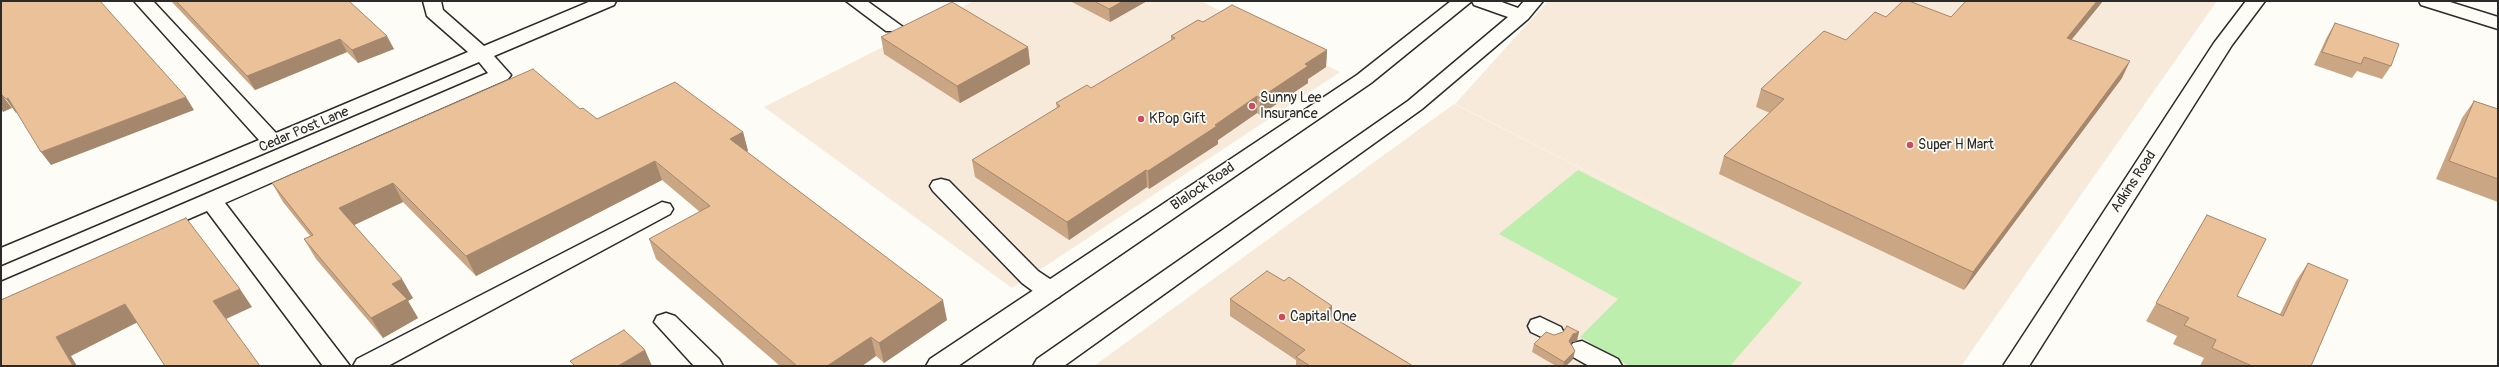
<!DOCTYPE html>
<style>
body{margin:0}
#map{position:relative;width:2499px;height:367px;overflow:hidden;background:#fdfcf7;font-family:Pangolin,sans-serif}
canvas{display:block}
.frame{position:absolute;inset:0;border:2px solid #2b2b2b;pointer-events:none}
</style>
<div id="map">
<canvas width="2499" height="367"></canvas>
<div class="frame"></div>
</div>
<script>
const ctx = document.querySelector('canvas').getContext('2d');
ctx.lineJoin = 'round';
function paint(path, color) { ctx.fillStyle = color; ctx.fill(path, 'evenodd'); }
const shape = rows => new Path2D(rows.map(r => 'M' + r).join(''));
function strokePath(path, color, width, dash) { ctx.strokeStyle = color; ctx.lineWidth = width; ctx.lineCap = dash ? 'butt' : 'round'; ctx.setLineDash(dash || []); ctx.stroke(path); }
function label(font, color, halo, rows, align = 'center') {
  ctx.font = font + ' Pangolin,sans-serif'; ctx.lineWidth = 3.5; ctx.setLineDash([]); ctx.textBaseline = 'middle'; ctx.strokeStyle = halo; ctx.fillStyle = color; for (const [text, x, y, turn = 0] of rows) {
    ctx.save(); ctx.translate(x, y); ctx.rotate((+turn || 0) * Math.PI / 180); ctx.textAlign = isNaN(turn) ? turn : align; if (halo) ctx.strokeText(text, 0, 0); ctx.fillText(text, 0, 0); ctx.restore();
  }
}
const built = shape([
 [974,1,1201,1,1340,72,1012,288,764,107],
 [1548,1,2217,1,1961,366,1094,366,1454,104,1763,260,1455,104]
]);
const green = shape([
 [1578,170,1802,283,1730,366,1629,366,1580,337,1618,299,1499,234]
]);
const minor = shape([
 [134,1,153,1,276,133,468,52,427,16,423,1,441,1,443,10,484,46,591,1,616,1,614,5,494,56,511,75,508,79,225,203,350,366,323,366,207,211,1,300,1,282,488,73,479,62,1,265,1,248,259,140,134,1],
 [846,1,867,1,903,27,900,31,886,31,846,1],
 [2246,1,2265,1,2232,45,2029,366,2003,366,2214,43,2246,1],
 [941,179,949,181,1038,271,1059,285,1062,291,1059,297,1050,299,1041,297,1022,283,933,191,930,186,933,181,941,179],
 [662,202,670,204,673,209,670,214,388,366,353,366,357,359,662,202],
 [666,313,675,316,719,359,723,366,694,366,654,322,657,316,666,313],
 [1540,317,1561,327,1564,333,1561,339,1552,342,1531,332,1528,326,1531,320,1540,317],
 [1582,341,1618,359,1622,366,1589,366,1573,357,1569,350,1573,343,1582,341]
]);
const major = shape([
 [1451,1,1499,1,1518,8,1524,1,1543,1,1528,19,1422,109,1064,366,1033,366,1037,359,1408,101,1508,17,1474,5,1472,1,1371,83,958,366,926,366,930,359,1357,75,1451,1],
 [2419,1,2447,1,2498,17,2498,29,2421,5,2419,1]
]);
const wall = shape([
 [171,1,349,1,394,49,358,63,347,52,255,90],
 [1070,1,1147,1,1110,22],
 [1966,1,2103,1,2071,40,2122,78,1964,290,1719,174,1724,156,1770,113,1756,107,1761,89,1846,40,1886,17,1951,17],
 [1203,22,1327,50,1326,67,1308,79,1308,83,1260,115,1257,113,1218,140,1218,144,1149,189,1147,187,1069,240,975,177,972,160,1057,108,1056,103,1091,88,1171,41,1171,36],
 [2335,23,2391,66,2382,79,2357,71,2352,78,2314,65,2327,37],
 [881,37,1028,47,1030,64,960,103,884,54],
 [2474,101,2498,109,2498,202,2436,179,2462,118],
 [580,109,597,119,743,132,748,151,746,152,947,320,884,363,876,356,862,366,780,366,656,259,649,239,700,212,662,180,476,276,403,202,354,225,413,298,408,301,418,318,383,338,316,259,304,239,311,237,283,202,272,183],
 [2207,215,2237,296,2280,314,2296,281,2308,263,2311,366,2200,366,2204,358,2173,344,2177,336,2146,321],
 [1284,281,1332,306,1332,316,1413,366,1296,366,1296,360,1230,316,1230,299],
 [1554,335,1577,341,1572,342,1571,344,1573,359,1566,366,1556,366,1532,352,1534,344]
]);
const shadedWall = shape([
 [1123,1,1147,1,1110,22,1109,9],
 [2097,1,2103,1,2059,55,2067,38],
 [387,36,394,49,358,63,352,50],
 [340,39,347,52,255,90,247,76],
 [1028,47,1030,64,960,103,957,86],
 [1327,50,1326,67,1308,79,1308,83,1260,115,1260,98,1305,64],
 [2130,61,2122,78,1964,290,1973,272],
 [1,95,2,95,12,108,3,112,1,109],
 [1257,96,1257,113,1218,140,1218,144,1149,189,1148,171,1215,125],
 [186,97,194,110,51,165,41,152],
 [8,98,18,112,16,113,6,99],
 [743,132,748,151,735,158,730,139],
 [655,161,662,180,476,276,466,256],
 [1146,170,1147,187,1069,240,1067,222],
 [393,183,403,202,350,227,339,208],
 [402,279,413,298,408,301,418,318,383,338,371,318,392,284],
 [240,289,252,307,226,319,213,301],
 [943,300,947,320,884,363,879,343],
 [125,304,138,322,71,356,77,366,73,366,56,337],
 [1332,306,1331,322,1324,312],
 [1579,332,1577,341,1572,342,1568,349,1569,341,1573,334],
 [871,337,876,356,862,366,827,366],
 [645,350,652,366,618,366],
 [1575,351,1573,359,1566,366,1563,366,1564,362]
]);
const building = shape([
 [1,1,100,1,186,97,41,152,8,98,6,99,2,95,1,95,1,1],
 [176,1,349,1,387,36,352,50,340,39,247,76,176,1],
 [1094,1,1123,1,1109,9,1094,1],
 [1903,1,1909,1,1951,17,1966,1,2097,1,2067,38,2130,61,1973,272,1724,156,1784,99,1761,89,1824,31,1846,40,1875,12,1886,17,1903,1],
 [952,2,1028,47,957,86,881,37,952,2],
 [1232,5,1327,50,1305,64,1308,66,1260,98,1257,96,1215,125,1217,126,1148,171,1146,170,1067,222,972,160,1060,106,1056,103,1087,85,1091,88,1175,38,1171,36,1198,20,1203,22,1232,5],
 [2335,23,2399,44,2391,66,2364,57,2361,64,2322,52,2335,23],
 [533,69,580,109,583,108,597,119,675,82,743,132,730,139,943,300,879,343,871,337,827,366,797,366,649,239,710,206,655,161,466,256,393,183,339,208,402,279,392,284,407,299,371,318,304,239,313,235,272,183,533,69],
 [2474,101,2498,109,2498,179,2449,161,2474,101],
 [2207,215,2266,239,2237,296,2283,316,2308,263,2348,280,2311,366,2252,366,2212,348,2216,340,2184,325,2189,318,2156,303,2207,215],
 [186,218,240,289,213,301,260,366,165,366,125,304,56,337,73,366,1,366,1,300,186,218],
 [1267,271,1284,281,1289,277,1332,306,1324,312,1413,366,1310,366,1296,357,1305,350,1230,299,1267,271],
 [1567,326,1579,332,1573,334,1569,341,1575,351,1564,362,1534,344,1546,332,1554,335,1563,332,1567,326],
 [624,330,645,350,618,366,575,366,570,361,624,330]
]);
const markers = [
 [1252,106,4,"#d1495b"],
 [1141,119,4,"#d1495b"],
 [1910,145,4,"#d1495b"],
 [1282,317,4,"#d1495b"]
];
const poiNames = [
 ["Sunny Lee",1260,98],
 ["Insurance",1260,114],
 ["KPop Gift",1149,119],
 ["Super H Mart",1918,145],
 ["Capital One",1290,317]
];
const streetNames = [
 ["Cedar Post Lane",304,130,-23],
 ["Adkins Road",2134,182,-57],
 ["Blalock Road",1203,187,-34]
];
paint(built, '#f8eadb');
paint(green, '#bdeead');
strokePath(minor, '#2b2b2b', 3);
strokePath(major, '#2b2b2b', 3);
paint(minor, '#fdfcf7');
paint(major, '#fdfcf7');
paint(wall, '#caa684');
paint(shadedWall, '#a4876c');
paint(building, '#ebc19a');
strokePath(building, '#a4876c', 1);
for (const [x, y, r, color] of markers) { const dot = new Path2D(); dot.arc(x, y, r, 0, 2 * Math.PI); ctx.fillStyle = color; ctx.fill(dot); strokePath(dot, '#fdfcf7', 1.5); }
label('14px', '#2b2b2b', '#fdfcf7', poiNames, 'left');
label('14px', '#2b2b2b', '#fdfcf7', streetNames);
</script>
